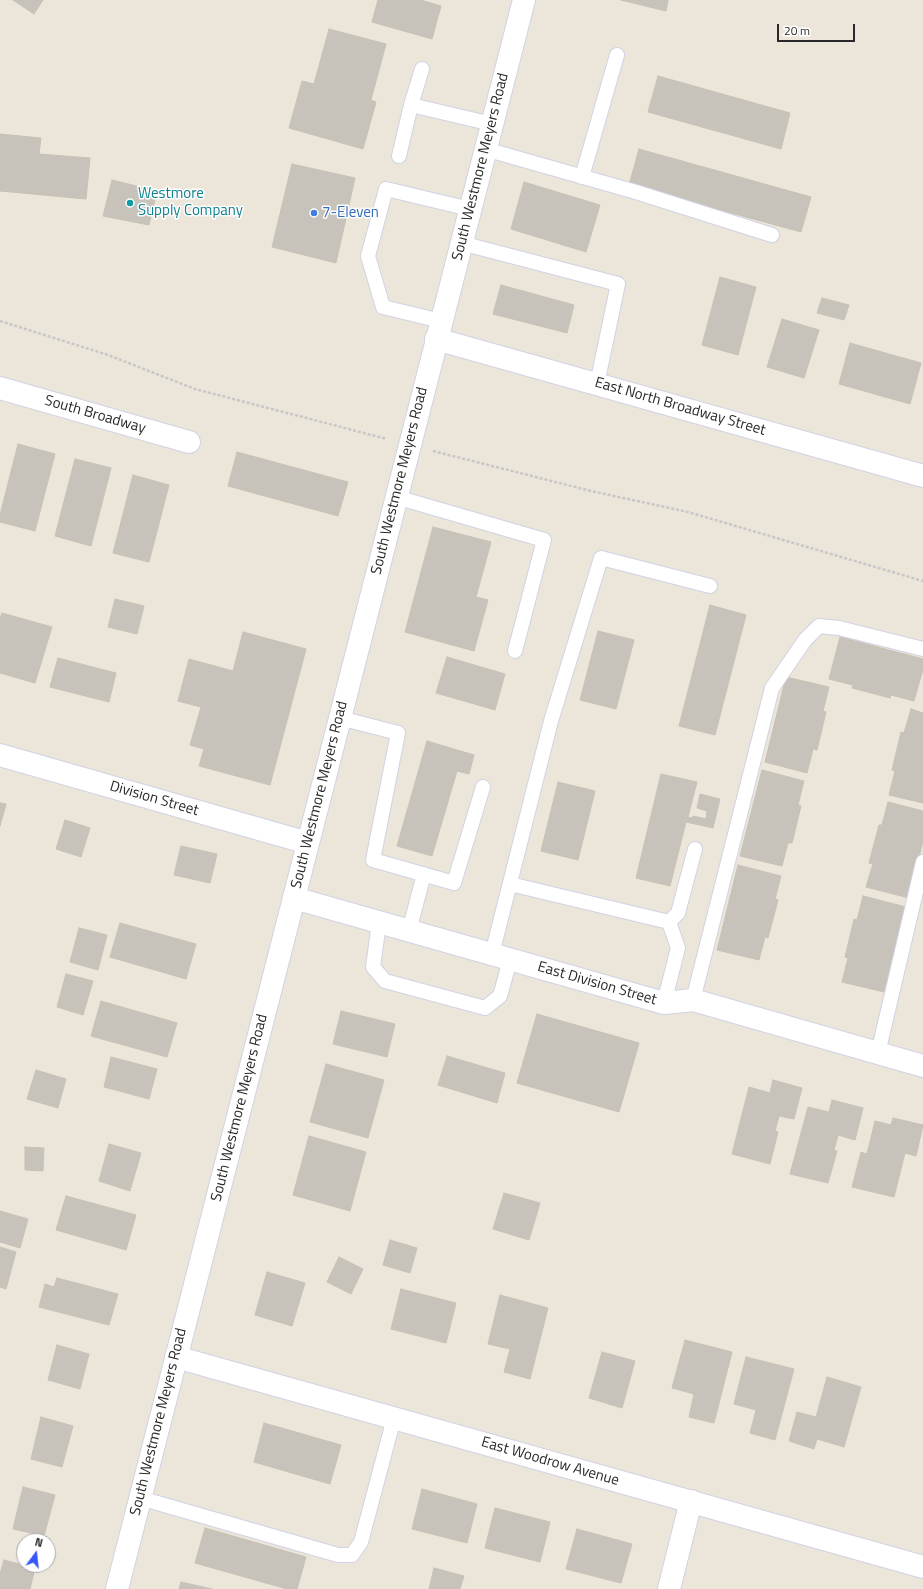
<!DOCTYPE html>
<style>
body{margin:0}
#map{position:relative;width:923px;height:1589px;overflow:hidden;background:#ece5da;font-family:"Titillium Web",sans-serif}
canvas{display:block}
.north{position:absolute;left:16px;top:1533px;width:40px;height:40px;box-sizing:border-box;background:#fff;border:1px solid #a9a9a9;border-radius:50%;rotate:15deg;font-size:11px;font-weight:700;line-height:16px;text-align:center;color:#292929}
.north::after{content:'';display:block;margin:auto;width:14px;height:18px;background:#3656fd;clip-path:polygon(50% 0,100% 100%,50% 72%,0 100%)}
.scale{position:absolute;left:777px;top:24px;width:78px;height:18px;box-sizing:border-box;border:2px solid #292929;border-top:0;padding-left:5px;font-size:12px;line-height:14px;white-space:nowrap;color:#292929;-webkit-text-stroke:3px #fff;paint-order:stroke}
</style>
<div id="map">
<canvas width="923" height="1589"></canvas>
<div class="north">N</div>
<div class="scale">20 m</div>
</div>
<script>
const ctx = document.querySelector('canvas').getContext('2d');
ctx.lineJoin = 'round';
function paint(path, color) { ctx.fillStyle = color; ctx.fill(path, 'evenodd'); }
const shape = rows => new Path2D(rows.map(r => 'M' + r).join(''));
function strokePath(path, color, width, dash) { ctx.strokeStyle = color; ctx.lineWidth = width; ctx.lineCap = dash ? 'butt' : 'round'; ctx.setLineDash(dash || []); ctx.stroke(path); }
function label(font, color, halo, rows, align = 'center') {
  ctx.font = font + ' "Titillium Web",sans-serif'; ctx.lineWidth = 3; ctx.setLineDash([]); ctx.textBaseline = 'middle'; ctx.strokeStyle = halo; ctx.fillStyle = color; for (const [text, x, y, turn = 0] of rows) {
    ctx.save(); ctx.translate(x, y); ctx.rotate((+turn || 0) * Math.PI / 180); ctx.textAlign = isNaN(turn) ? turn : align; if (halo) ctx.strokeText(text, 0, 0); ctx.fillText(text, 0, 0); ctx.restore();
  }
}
const building = shape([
 [13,0,43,0,34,14,13,0],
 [378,0,421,0,441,6,432,39,372,22,378,0],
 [621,0,668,0,666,11,621,0],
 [329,29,386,44,371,100,376,102,363,149,289,128,302,81,314,84,329,29],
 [658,76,790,113,781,149,648,112,658,76],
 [0,134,41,138,39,154,90,158,86,199,0,191,0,134],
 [639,149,811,197,801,232,629,185,639,149],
 [292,164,355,178,336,263,272,247,292,164],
 [112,180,157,191,149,225,103,216,112,180],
 [524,182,600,205,586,252,511,229,524,182],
 [720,277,756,287,738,355,702,345,720,277],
 [501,285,574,305,567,333,493,314,501,285],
 [822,298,849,305,844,320,817,313,822,298],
 [782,319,819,330,804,378,767,367,782,319],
 [850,343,921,363,910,404,839,384,850,343],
 [18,444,55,454,35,531,0,522,0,515,18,444],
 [237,452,348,482,338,516,228,486,237,452],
 [75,459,111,468,91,546,55,536,75,459],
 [133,475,169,485,149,562,113,553,133,475],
 [433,527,491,542,476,597,488,600,474,651,405,632,433,527],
 [115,599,144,606,137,634,108,627,115,599],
 [710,605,746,615,715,735,679,726,710,605],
 [2,613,52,627,35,683,0,673,0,618,2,613],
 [598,631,634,640,616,709,580,700,598,631],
 [243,632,306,649,270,785,199,766,204,749,190,745,201,707,178,701,189,659,233,671,243,632],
 [840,637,923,659,923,669,914,701,891,695,890,698,852,688,853,685,829,679,840,637],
 [447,657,505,674,495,710,436,693,447,657],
 [58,658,116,673,109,702,50,687,58,658],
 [786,677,829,687,823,711,826,712,817,750,813,749,807,773,765,762,786,677],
 [911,709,923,713,923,803,889,795,895,771,892,770,901,732,904,733,911,709],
 [427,741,474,755,469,774,457,771,432,856,397,846,427,741],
 [762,770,804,781,798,805,801,806,792,843,788,843,782,866,740,856,762,770],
 [661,774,697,782,688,817,692,818,693,816,706,819,707,811,697,808,700,794,720,799,713,828,686,822,670,886,636,878,661,774],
 [558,782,595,791,578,860,541,851,558,782],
 [888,802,923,811,923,841,909,898,866,887,873,864,869,863,879,825,882,825,888,802],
 [0,803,6,804,0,826,0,803],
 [65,820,90,828,81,857,56,849,65,820],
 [181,846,217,854,210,883,174,875,181,846],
 [738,865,781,876,775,899,778,900,768,938,765,937,759,960,717,950,738,865],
 [863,896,906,907,884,992,842,982,848,958,845,957,854,919,857,920,863,896],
 [120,923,196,944,186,979,110,957,120,923],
 [79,928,107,935,98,970,70,962,79,928],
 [66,974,93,981,83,1015,57,1007,66,974],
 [101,1001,177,1023,167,1057,91,1036,101,1001],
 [341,1011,395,1024,387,1057,333,1044,341,1011],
 [537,1014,639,1043,619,1112,517,1083,537,1014],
 [447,1056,505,1073,497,1103,438,1085,447,1056],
 [111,1057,157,1069,149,1099,104,1087,111,1057],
 [326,1064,384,1080,368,1138,310,1122,326,1064],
 [36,1070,66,1079,58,1108,27,1099,36,1070],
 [773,1080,802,1088,794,1119,779,1116,775,1131,778,1132,770,1164,732,1154,749,1087,770,1093,773,1080],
 [832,1100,863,1108,855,1140,838,1135,834,1150,837,1151,828,1183,790,1174,808,1107,829,1112,832,1100],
 [893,1118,923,1125,916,1156,905,1153,894,1197,852,1187,861,1152,867,1154,875,1121,891,1125,893,1118],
 [309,1136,366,1152,350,1211,293,1195,309,1136],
 [109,1144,141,1153,130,1191,99,1181,109,1144],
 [25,1147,44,1148,43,1171,25,1170,25,1147],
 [504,1193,540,1203,529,1240,493,1229,504,1193],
 [66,1196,136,1215,126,1250,56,1230,66,1196],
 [0,1211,28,1219,20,1248,0,1242,0,1211],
 [390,1240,417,1248,410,1273,383,1265,390,1240],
 [0,1247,16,1252,6,1289,0,1287,0,1247],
 [339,1257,363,1269,351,1294,327,1282,339,1257],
 [267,1272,305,1283,292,1326,255,1315,267,1272],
 [57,1278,118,1294,109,1325,39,1307,45,1284,54,1287,57,1278],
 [401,1289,456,1303,446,1343,391,1329,401,1289],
 [500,1295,548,1308,530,1379,504,1372,510,1349,488,1344,500,1295],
 [685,1340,732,1352,714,1423,689,1417,694,1394,672,1388,685,1340],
 [57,1345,89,1354,80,1389,48,1380,57,1345],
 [602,1352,635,1361,622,1408,589,1398,602,1352],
 [746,1357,794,1369,775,1440,750,1433,756,1410,734,1404,746,1357],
 [827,1377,861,1387,844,1447,817,1439,814,1449,789,1441,797,1412,816,1417,827,1377],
 [41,1417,73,1426,62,1467,31,1459,41,1417],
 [264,1423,341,1445,330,1484,254,1462,264,1423],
 [23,1487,55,1495,44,1536,13,1529,23,1487],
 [422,1489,477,1504,467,1543,412,1529,422,1489],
 [495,1508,550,1522,540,1562,485,1548,495,1508],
 [205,1528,306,1557,297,1589,287,1589,195,1563,205,1528],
 [577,1529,632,1544,621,1583,566,1569,577,1529],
 [4,1560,35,1568,30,1589,0,1589,0,1574,4,1560],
 [434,1568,464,1576,460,1589,429,1589,434,1568],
 [181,1582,212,1589,179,1589,181,1582]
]);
const path = shape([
 [0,321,108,355,195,389,387,439],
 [433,451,591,491,688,512,923,581]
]);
const service = shape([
 [411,105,422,69],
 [485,149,636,192,772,235],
 [399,156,411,105,492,124],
 [582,177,617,55],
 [461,243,618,284,597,384],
 [441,321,383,307,368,256,386,189,470,209],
 [396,497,544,540,515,651],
 [340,718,398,733,373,860,454,883,483,787],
 [510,884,669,922,678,948,664,1003],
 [669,922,678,913,695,849],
 [379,923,373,967,385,981,485,1008,500,996,510,960],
 [409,931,424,874],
 [492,954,551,721,601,558,710,586],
 [693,1000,772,688,805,640,819,626,839,628,923,649],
 [878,1053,923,862],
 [140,1498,338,1555,352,1555,361,1542,394,1418]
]);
const minor = shape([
 [436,339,923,476],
 [0,388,189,442],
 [0,755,308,843],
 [294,898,664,1003,693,1000,923,1066],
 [176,1357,923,1567],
 [669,1589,691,1501]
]);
const tertiary = shape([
 [117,1589,524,0]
]);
const markers = [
 [130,203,4,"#0f9aa8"],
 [314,213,4,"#3f7fe0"]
];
const streetNames = [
 ["South Westmore Meyers Road",481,167,-76],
 ["East North Broadway Street",680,407,16],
 ["South Broadway",95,415,16],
 ["South Westmore Meyers Road",400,481,-76],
 ["South Westmore Meyers Road",320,795,-76],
 ["Division Street",154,799,16],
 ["East Division Street",597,984,16],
 ["South Westmore Meyers Road",240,1108,-76],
 ["South Westmore Meyers Road",159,1422,-76],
 ["East Woodrow Avenue",550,1462,16]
];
const cultureNames = [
 ["Westmore",138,194],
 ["Supply Company",138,211]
];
const shopNames = [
 ["7-Eleven",322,213]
];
paint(building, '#c7c2ba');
strokePath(building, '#c7c1b4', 1);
strokePath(service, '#d0d3e3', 16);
strokePath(minor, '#d0d3e3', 24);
strokePath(tertiary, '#d0d3e3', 24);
strokePath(path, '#c7c7c7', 2.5, [3, 2]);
strokePath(service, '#fff', 14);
strokePath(minor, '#fff', 22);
strokePath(tertiary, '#fff', 22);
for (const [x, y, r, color] of markers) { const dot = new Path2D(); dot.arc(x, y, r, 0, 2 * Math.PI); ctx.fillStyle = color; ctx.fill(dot); strokePath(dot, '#fff', 1.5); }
label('15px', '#292929', '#fff', streetNames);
label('15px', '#0d838f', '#fff', cultureNames, 'left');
label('15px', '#366cbe', '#fff', shopNames, 'left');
</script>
